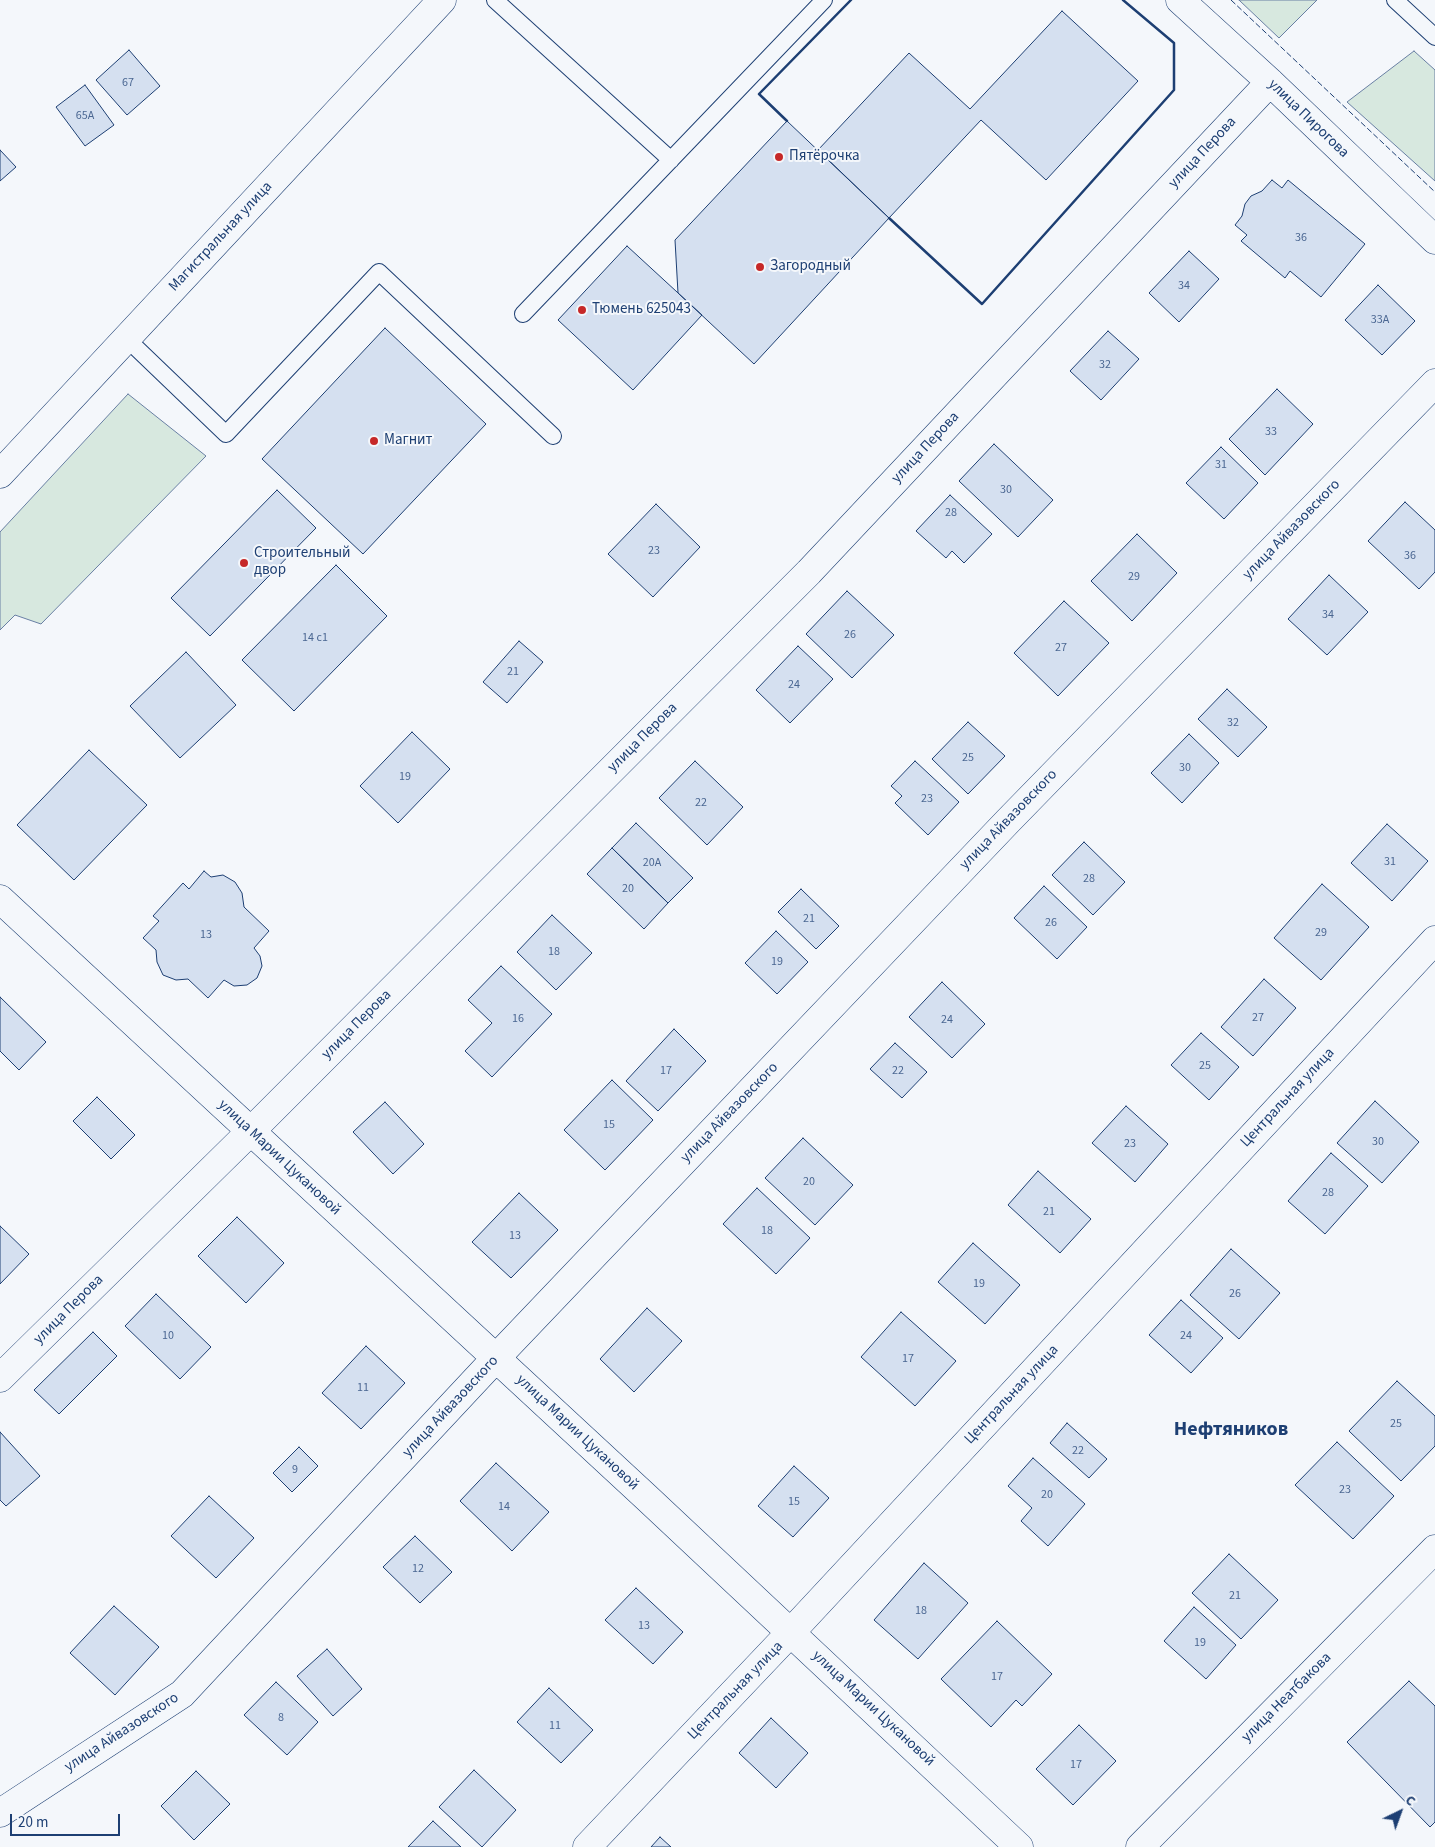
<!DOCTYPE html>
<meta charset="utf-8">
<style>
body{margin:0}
#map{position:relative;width:1435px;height:1847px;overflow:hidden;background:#f4f7fb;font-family:"Source Sans 3",sans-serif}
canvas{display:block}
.north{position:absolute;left:1375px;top:1787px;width:50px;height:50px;-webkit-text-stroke:4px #f4f7fb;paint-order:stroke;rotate:42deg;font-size:14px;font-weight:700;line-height:20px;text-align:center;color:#1d3f73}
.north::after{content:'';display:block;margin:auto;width:18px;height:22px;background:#1d3f73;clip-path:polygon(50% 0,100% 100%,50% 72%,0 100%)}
.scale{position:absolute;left:10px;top:1814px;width:110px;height:22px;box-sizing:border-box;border:2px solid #1d3f73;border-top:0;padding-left:6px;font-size:15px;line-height:18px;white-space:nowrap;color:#1d3f73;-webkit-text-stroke:4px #f4f7fb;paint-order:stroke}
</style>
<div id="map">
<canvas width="1435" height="1847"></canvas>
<div class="north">С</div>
<div class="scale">20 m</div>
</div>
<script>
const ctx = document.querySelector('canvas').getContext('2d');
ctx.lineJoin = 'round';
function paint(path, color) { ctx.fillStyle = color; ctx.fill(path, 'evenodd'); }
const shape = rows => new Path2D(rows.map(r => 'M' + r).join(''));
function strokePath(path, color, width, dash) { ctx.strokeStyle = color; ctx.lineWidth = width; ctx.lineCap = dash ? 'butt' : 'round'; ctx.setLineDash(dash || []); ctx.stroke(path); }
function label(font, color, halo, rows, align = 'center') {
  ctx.font = font + ' "Source Sans 3",sans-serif'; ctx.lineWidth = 4; ctx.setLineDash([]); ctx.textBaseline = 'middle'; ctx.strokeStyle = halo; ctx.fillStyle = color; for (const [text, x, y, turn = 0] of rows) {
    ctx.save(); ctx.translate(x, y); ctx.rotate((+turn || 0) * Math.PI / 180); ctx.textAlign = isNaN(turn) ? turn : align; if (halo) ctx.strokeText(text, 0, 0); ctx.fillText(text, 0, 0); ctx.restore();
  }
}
const green = shape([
 [1239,0,1317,0,1279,38,1239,0],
 [1414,51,1435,70,1435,181,1347,102,1414,51],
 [128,394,206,456,41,624,15,615,0,630,0,532,128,394]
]);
const building = shape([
 [1062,11,1138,81,1046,180,981,120,889,218,818,150,909,53,970,109,1062,11],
 [129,50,160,86,127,115,96,80,129,50],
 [85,85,114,125,85,146,56,107,85,85],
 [787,121,889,218,754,364,678,293,675,240,787,121],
 [0,150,16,167,0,181,0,150],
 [1272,180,1282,188,1288,180,1365,244,1321,297,1290,271,1285,278,1241,241,1247,235,1235,225,1242,216,1245,204,1251,196,1262,191,1272,180],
 [627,246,702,315,633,390,558,320,627,246],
 [1189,251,1219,279,1179,322,1149,293,1189,251],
 [1378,285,1415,321,1382,355,1345,320,1378,285],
 [385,328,486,424,363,554,262,459,385,328],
 [1108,331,1139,359,1101,400,1070,371,1108,331],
 [1277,389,1313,424,1265,475,1229,439,1277,389],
 [994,444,1053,500,1018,537,959,481,994,444],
 [1221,447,1258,483,1224,519,1186,483,1221,447],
 [277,490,316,528,210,636,171,598,277,490],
 [950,495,992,534,964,563,952,551,946,558,916,531,950,495],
 [1405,502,1435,530,1435,572,1419,589,1368,541,1405,502],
 [656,504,700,547,653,597,608,554,656,504],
 [1137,534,1177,573,1132,621,1091,581,1137,534],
 [336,565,387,616,294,711,242,660,336,565],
 [1329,575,1368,612,1327,655,1288,619,1329,575],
 [847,591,894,635,852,678,806,634,847,591],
 [1064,601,1109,643,1058,696,1014,653,1064,601],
 [519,641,543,662,507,703,483,682,519,641],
 [798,646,833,679,790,723,756,690,798,646],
 [186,652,236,705,180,758,130,706,186,652],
 [1227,689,1267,727,1238,757,1198,719,1227,689],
 [968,722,1005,756,968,794,932,759,968,722],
 [412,732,450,769,398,823,360,786,412,732],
 [1189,734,1219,763,1182,803,1151,773,1189,734],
 [89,750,147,805,74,880,17,825,89,750],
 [695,761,743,807,707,845,659,798,695,761],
 [915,761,959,802,928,835,895,803,902,796,891,786,915,761],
 [636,823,693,878,668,903,612,848,636,823],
 [1387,824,1428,861,1392,901,1351,863,1387,824],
 [1084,842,1125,882,1093,915,1052,875,1084,842],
 [612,848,668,903,644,929,587,874,612,848],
 [204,871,211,877,223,875,235,882,242,893,244,907,269,931,254,948,260,956,262,966,257,978,247,985,234,986,224,980,208,998,188,979,176,980,163,975,157,962,156,950,143,938,159,921,153,916,183,883,189,889,204,871],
 [1322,884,1369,927,1321,980,1274,938,1322,884],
 [1044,886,1087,927,1057,959,1014,918,1044,886],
 [801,889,839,926,816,949,778,912,801,889],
 [552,915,592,953,556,990,517,952,552,915],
 [776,931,808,962,777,994,745,963,776,931],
 [501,966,552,1014,492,1077,465,1051,492,1023,468,1000,501,966],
 [1264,979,1296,1008,1253,1056,1221,1027,1264,979],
 [942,982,985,1024,952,1058,909,1017,942,982],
 [0,997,46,1042,19,1070,0,1051,0,997],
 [674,1029,706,1061,658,1111,626,1081,674,1029],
 [1201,1033,1239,1067,1209,1100,1171,1065,1201,1033],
 [895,1043,927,1072,902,1098,870,1069,895,1043],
 [612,1080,653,1120,605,1170,564,1130,612,1080],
 [97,1097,135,1135,111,1159,73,1121,97,1097],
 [1375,1101,1419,1142,1382,1183,1337,1143,1375,1101],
 [385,1102,424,1144,393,1174,353,1132,385,1102],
 [1126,1106,1168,1144,1135,1182,1092,1143,1126,1106],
 [803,1138,853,1185,815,1225,765,1178,803,1138],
 [1331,1153,1368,1186,1325,1234,1288,1201,1331,1153],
 [1038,1171,1091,1219,1060,1253,1008,1205,1038,1171],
 [757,1188,810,1238,776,1274,723,1224,757,1188],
 [519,1193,558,1230,511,1278,472,1242,519,1193],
 [237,1217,284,1263,246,1303,198,1256,237,1217],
 [0,1226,29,1254,0,1284,0,1226],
 [973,1243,1020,1285,985,1324,938,1282,973,1243],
 [1231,1249,1280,1293,1239,1339,1190,1295,1231,1249],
 [156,1294,211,1347,180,1379,125,1326,156,1294],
 [1181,1300,1223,1338,1191,1373,1149,1335,1181,1300],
 [647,1308,682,1341,634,1392,600,1359,647,1308],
 [901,1312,956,1361,915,1406,861,1357,901,1312],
 [93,1332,117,1356,59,1414,34,1390,93,1332],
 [366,1346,405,1383,361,1429,322,1393,366,1346],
 [1397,1381,1435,1416,1435,1446,1401,1481,1349,1431,1397,1381],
 [1067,1423,1107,1459,1089,1478,1050,1443,1067,1423],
 [0,1432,40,1476,6,1506,0,1500,0,1432],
 [1337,1442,1394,1496,1353,1539,1295,1485,1337,1442],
 [299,1447,318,1466,292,1492,273,1473,299,1447],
 [1033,1458,1085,1504,1048,1546,1021,1521,1032,1508,1008,1486,1033,1458],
 [496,1463,549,1512,512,1551,460,1501,496,1463],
 [794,1466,829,1498,793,1537,758,1506,794,1466],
 [209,1496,254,1538,216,1578,171,1536,209,1496],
 [415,1536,452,1572,420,1603,383,1567,415,1536],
 [1229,1554,1278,1600,1241,1639,1192,1593,1229,1554],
 [924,1563,968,1603,918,1659,874,1620,924,1563],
 [636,1588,683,1632,653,1664,605,1620,636,1588],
 [114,1606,159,1647,115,1695,70,1653,114,1606],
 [1194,1607,1236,1645,1206,1679,1164,1641,1194,1607],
 [997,1621,1052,1674,1022,1706,1016,1700,991,1727,941,1679,997,1621],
 [327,1649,362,1689,333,1716,297,1676,327,1649],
 [1409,1681,1435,1706,1435,1822,1430,1827,1347,1742,1409,1681],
 [276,1682,318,1722,287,1755,244,1715,276,1682],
 [549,1688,593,1730,561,1763,517,1722,549,1688],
 [771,1718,808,1753,776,1788,739,1753,771,1718],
 [1079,1725,1116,1761,1073,1805,1036,1769,1079,1725],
 [474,1770,516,1810,482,1847,439,1807,474,1770],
 [196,1771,230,1804,194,1840,161,1806,196,1771],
 [433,1821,461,1847,408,1847,433,1821],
 [660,1837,671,1847,651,1847,660,1837]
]);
const lane = shape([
 [495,0,671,160],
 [1395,0,1435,37],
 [523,314,824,0],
 [126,338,226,434,379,272,553,436]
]);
const street = shape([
 [1180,0,1270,82,1435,240],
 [0,899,646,1497,1019,1847],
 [0,1378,251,1131,809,572,1270,82],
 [0,1813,182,1694,496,1358,1008,821,1435,383],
 [587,1847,791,1632,1435,940],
 [1140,1847,1435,1549]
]);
const primary = shape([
 [0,474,442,0]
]);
const fence = shape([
 [1231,0,1435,192]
]);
const wall = shape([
 [787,121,759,94,851,0],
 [889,218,982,304,1174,90,1174,43,1123,0]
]);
const markers = [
 [779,157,5,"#c62828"],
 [760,267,5,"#c62828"],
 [582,310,5,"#c62828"],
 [374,441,5,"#c62828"],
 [244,563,5,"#c62828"]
];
const numberNames = [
 ["67",128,83],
 ["65А",85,116],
 ["36",1301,238],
 ["34",1184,286],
 ["33А",1380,320],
 ["32",1105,365],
 ["33",1271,432],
 ["31",1221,465],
 ["30",1006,490],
 ["28",951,513],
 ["23",654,551],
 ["36",1410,556],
 ["29",1134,577],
 ["34",1328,615],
 ["26",850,635],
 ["14 с1",315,638],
 ["27",1061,648],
 ["21",513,672],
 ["24",794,685],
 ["32",1233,723],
 ["25",968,758],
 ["30",1185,768],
 ["19",405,777],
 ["23",927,799],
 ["22",701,803],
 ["31",1390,862],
 ["20А",652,863],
 ["28",1089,879],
 ["20",628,889],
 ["21",809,919],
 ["26",1051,923],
 ["29",1321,933],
 ["13",206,935],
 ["18",554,952],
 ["19",777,962],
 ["27",1258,1018],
 ["16",518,1019],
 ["24",947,1020],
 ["25",1205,1066],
 ["17",666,1071],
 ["22",898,1071],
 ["15",609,1125],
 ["30",1378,1142],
 ["23",1130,1144],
 ["20",809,1182],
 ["28",1328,1193],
 ["21",1049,1212],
 ["18",767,1231],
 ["13",515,1236],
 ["19",979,1284],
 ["26",1235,1294],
 ["10",168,1336],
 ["24",1186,1336],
 ["17",908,1359],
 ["11",363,1388],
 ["25",1396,1424],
 ["22",1078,1451],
 ["9",295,1470],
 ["23",1345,1490],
 ["20",1047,1495],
 ["15",794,1502],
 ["14",504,1507],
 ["12",418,1569],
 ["21",1235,1596],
 ["18",921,1611],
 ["13",644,1626],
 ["19",1200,1643],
 ["17",997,1677],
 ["8",281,1718],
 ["11",555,1726],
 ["17",1076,1765]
];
const streetNames = [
 ["улица Пирогова",1308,119,44],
 ["улица Перова",1203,153,-47],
 ["Магистральная улица",221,237,-47],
 ["улица Перова",926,448,-47],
 ["улица Айвазовского",1292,530,-46],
 ["улица Перова",643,738,-45],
 ["улица Айвазовского",1009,820,-46],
 ["улица Перова",357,1025,-45],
 ["Центральная улица",1288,1098,-47],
 ["улица Айвазовского",730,1113,-46],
 ["улица Марии Цукановой",279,1158,43],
 ["улица Перова",69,1310,-45],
 ["Центральная улица",1012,1395,-47],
 ["улица Айвазовского",451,1407,-47],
 ["улица Марии Цукановой",577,1433,43],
 ["Центральная улица",736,1691,-46],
 ["улица Неатбакова",1287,1698,-45],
 ["улица Марии Цукановой",873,1709,43],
 ["улица Айвазовского",122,1733,-33]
];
const poiNames = [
 ["Пятёрочка",789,157],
 ["Загородный",770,267],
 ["Тюмень 625043",592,310],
 ["Магнит",384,441],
 ["Строительный",254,554],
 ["двор",254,571]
];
const districtNames = [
 ["Нефтяников",1231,1431]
];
paint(green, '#d7e8df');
strokePath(green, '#687fa3', 1);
paint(building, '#d5e0f0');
strokePath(building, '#1d3f73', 1);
strokePath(lane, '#1d3f73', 18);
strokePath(street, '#1d3f73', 29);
strokePath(primary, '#1d3f73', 29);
strokePath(lane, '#f4f7fb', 16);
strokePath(street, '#f4f7fb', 28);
strokePath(primary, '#f4f7fb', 28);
strokePath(fence, '#1d3f73', 1, [6, 2.5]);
strokePath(wall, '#1d3f73', 2.5);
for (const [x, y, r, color] of markers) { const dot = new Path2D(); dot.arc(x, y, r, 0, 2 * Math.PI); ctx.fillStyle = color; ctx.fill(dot); strokePath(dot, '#f4f7fb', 2); }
label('12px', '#4b6792', null, numberNames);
label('15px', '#1d3f73', '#f4f7fb', streetNames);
label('15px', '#1d3f73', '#f4f7fb', poiNames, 'left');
label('bold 20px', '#1d3f73', '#f4f7fb', districtNames);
</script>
